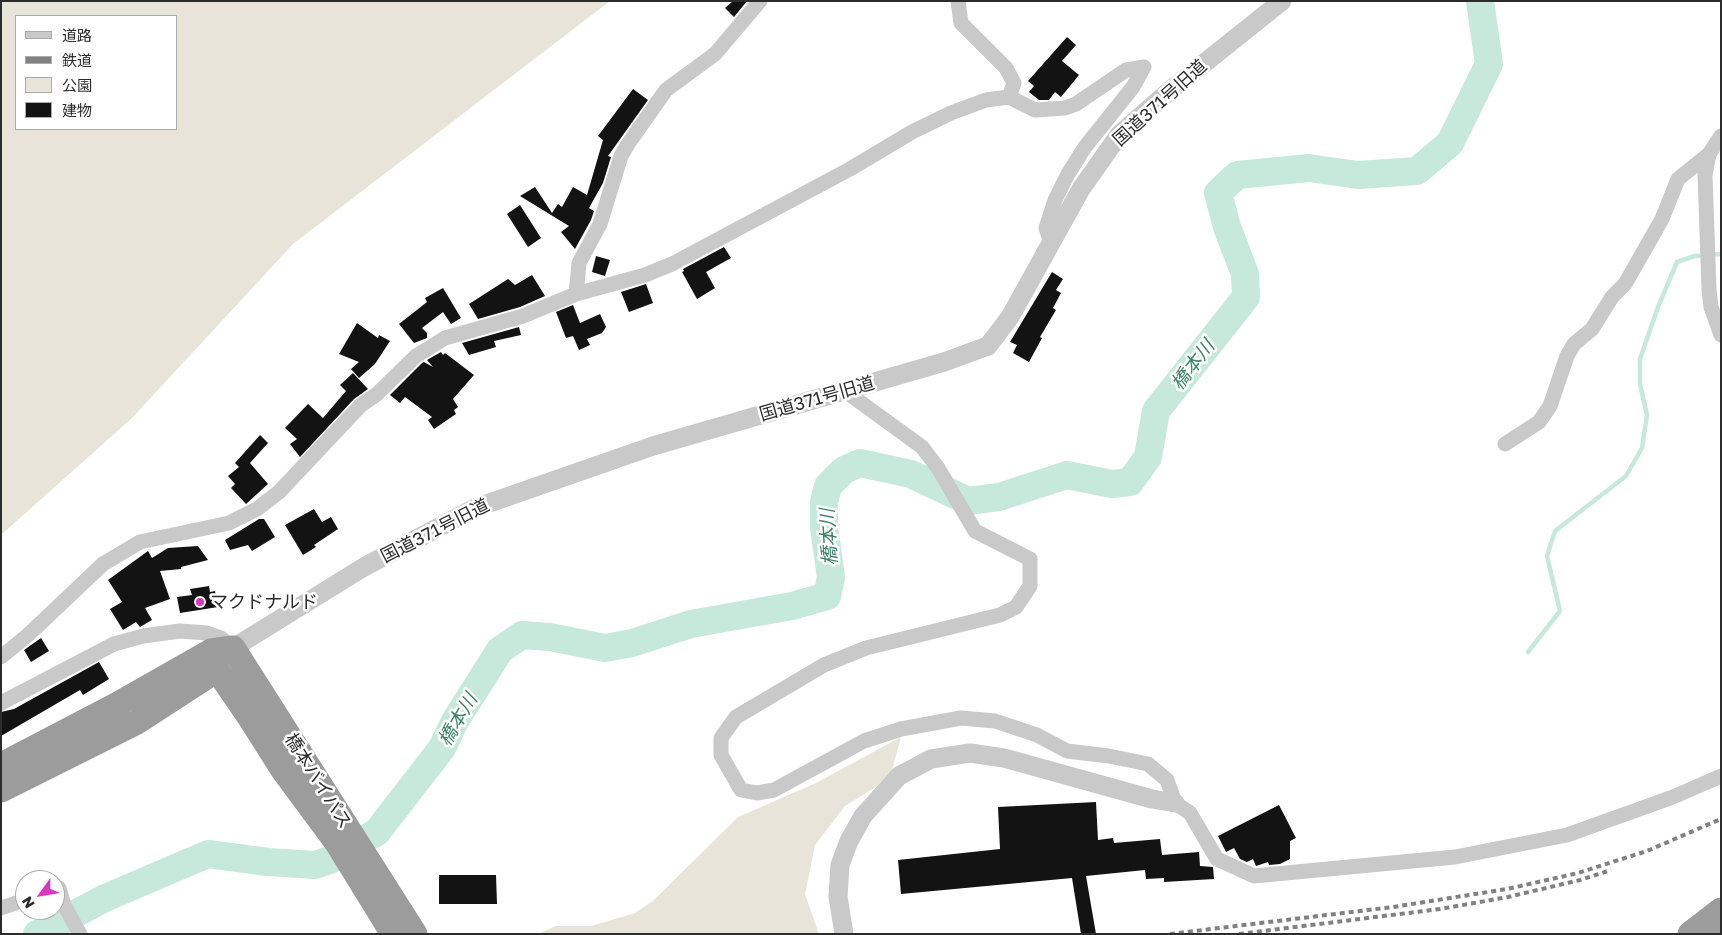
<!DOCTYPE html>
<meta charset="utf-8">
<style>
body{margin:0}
#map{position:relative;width:1722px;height:935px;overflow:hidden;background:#fff;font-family:"Golos Text","Noto Sans JP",sans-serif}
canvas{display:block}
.frame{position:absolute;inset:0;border:2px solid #2c2c2c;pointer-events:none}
.legend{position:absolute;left:15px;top:15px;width:162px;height:115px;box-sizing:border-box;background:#fff;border:1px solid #ababab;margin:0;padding:6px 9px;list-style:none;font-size:15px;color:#2c2c2c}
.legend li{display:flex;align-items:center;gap:10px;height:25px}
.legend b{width:25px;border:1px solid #ababab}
.north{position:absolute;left:15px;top:870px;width:50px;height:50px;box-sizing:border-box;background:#fff;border:1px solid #ababab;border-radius:50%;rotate:238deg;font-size:14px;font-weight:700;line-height:20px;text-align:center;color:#2c2c2c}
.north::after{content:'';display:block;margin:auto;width:18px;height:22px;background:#dd34c4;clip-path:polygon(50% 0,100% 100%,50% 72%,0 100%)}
</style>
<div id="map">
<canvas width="1722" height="935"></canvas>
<div class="frame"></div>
<ul class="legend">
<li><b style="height:6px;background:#c9c9c9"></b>道路</li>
<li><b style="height:6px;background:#818181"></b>鉄道</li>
<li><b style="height:14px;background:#e9e4d9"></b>公園</li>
<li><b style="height:14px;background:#131313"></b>建物</li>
</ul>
<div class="north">N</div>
</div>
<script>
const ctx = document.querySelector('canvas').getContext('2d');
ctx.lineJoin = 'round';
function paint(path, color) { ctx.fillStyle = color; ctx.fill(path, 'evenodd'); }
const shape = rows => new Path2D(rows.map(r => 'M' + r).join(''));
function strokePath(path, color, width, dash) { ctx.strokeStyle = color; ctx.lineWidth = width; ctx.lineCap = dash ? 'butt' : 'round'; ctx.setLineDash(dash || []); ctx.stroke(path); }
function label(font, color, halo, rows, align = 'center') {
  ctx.font = font + ' "Golos Text","Noto Sans JP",sans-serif'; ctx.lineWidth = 5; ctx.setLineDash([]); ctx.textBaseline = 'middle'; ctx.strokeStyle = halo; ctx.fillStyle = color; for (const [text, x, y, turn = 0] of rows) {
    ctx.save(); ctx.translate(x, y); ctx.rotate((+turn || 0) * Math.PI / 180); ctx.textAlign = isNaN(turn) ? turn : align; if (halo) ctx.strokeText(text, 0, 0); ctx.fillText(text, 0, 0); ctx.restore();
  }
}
const green = shape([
 [1,1,610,1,293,244,132,418,1,535],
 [16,16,176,16,176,129,16,129],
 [901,737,892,770,876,787,845,806,815,845,805,894,819,934,538,934,556,926,591,926,635,913,654,900,738,817,816,783]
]);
const stream = shape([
 [1528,652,1560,611,1547,556,1555,531,1626,476,1642,448,1647,415,1640,384,1640,359,1658,307,1677,262,1695,256,1721,254]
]);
const river = shape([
 [37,934,105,898,208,854,268,862,315,865,330,860,377,832,442,748,455,721,500,650,522,635,550,637,605,648,632,643,691,624,792,606,827,596,831,577,824,527,824,502,828,486,844,470,860,463,911,474,968,501,999,497,1067,475,1112,484,1130,482,1148,457,1156,411,1246,297,1245,274,1227,227,1218,193,1237,175,1309,168,1358,175,1417,171,1450,143,1489,64,1480,1]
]);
const building = shape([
 [733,1,747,1,734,17,725,8],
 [1067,37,1076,45,1062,61,1079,75,1061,97,1055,92,1049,100,1039,100,1029,92,1034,86,1028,81],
 [633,89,648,100,608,156,611,157,603,183,589,208,594,211,591,220,575,249,561,232,569,226,520,196,535,187,552,213,558,204,562,207,573,187,587,195,603,140,598,136],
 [520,205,541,238,528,247,507,214],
 [724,247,731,258,706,272,715,288,697,299,682,272,684,271,683,269],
 [596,256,610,260,605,276,592,272],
 [1052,272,1063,279,1056,290,1061,293,1053,308,1056,310,1040,337,1042,338,1029,362,1013,353,1017,345,1010,342],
 [532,275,545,296,520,307,478,319,469,304,508,279,515,285],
 [646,284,653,303,629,312,621,292],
 [443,288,461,318,451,324,443,312,422,328,427,333,427,338,414,343,399,324,427,302,425,298],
 [573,305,580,323,600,314,606,327,602,333,587,339,590,345,579,350,573,336,566,338,556,312],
 [357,323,378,338,379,335,390,341,375,364,359,378,351,369,359,362,339,354],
 [519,327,521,335,494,341,496,347,469,355,462,343],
 [441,352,443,355,445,353,474,375,453,399,458,407,454,410,456,414,434,429,428,420,432,417,405,397,400,403,390,395,422,363,424,362,433,367,427,360],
 [353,373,368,389,354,399,300,457,290,444,297,439,285,428,308,404,323,418,346,391,340,385],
 [260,435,268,443,250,463,268,484,246,504,231,488,235,484,228,476,239,467,235,463],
 [314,509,322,522,331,517,338,529,314,545,316,547,303,555,285,525],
 [259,519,264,519,275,537,252,551,248,545,230,550,225,540],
 [198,546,208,560,181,567,181,569,160,571,170,599,145,608,152,620,140,627,136,622,123,630,110,609,122,602,108,580,148,551,152,558,168,548],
 [209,586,210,592,215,591,218,607,180,613,177,597,192,595,190,589],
 [41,638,49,651,31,662,24,650],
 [99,662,109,679,83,695,80,690,1,736,1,712,14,709],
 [1096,802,1098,840,1113,838,1114,843,1160,839,1162,855,1199,852,1200,866,1213,867,1214,879,1164,882,1164,878,1146,879,1145,870,1086,876,1096,934,1081,934,1072,878,901,894,898,860,1000,849,998,807],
 [1279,805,1296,838,1290,841,1290,859,1280,864,1269,865,1268,862,1256,866,1253,859,1247,862,1240,859,1234,848,1226,852,1218,836],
 [439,875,496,875,497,904,439,904]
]);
const minor = shape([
 [958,1,961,23,1006,68,1014,83,1009,97],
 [1709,154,1705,175,1709,289,1711,307,1721,335],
 [576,294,579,263,600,224,621,156,628,144,666,90,715,54,760,1],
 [845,391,922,447,938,468,975,531,1030,559,1030,586,1016,607,1000,615,866,648,824,665,736,717,721,738,721,755,741,790,757,793,774,790,864,741,901,729,961,718,995,721,1037,735,1067,751,1109,756,1148,764,1167,780,1175,803,1190,813,1217,859,1254,876,1455,857,1567,835,1673,797,1721,776],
 [1505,444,1539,422,1550,406,1567,356,1574,344,1592,329,1612,297,1625,284,1662,219,1678,179,1709,154,1721,136],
 [1,657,28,635,103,564,140,542,229,523,257,509,279,492,361,405,377,394,416,356,445,338,523,316,576,294,645,275,672,264,850,169,912,132,951,113,986,100,1009,97,1035,110,1065,108,1076,104,1126,70,1144,67,1133,87,1085,147,1068,174,1055,200,1046,228,1051,243],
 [1,703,114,644,143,636,180,631,207,633,221,638,233,648],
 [55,890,59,888,64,905,80,934],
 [1,908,25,900]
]);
const tertiary = shape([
 [225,659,233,648,364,567,475,508,653,446,944,362,988,346,1010,317,1081,189,1119,135,1167,93,1282,1],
 [844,934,838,897,840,865,849,841,863,816,899,776,931,759,970,753,1004,758,1152,799,1175,803]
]);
const trunk = shape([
 [211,651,217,670,250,718,283,770,337,843,393,934],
 [1,765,116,705,211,651,233,648,415,934],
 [1,790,137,722,217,670],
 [1690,934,1721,910],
 [1720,934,1721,933]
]);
const rail = shape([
 [1170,934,1393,907,1507,889,1578,873,1647,851,1721,819],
 [1239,934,1440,909,1508,897,1580,880,1611,870]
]);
const markers = [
 [200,602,5,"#dd34c4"]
];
const streetNames = [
 ["国道371号旧道",1160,103,-42],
 ["国道371号旧道",817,399,-16],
 ["国道371号旧道",435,531,-27],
 ["橋本バイパス",318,781,58]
];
const poiNames = [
 ["マクドナルド",210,602]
];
const waterNames = [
 ["橋本川",1193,365,-52],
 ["橋本川",829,537,-93],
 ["橋本川",458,720,-59]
];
paint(green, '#e9e4d9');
strokePath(stream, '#c6e9db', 4.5);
strokePath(river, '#c6e9db', 28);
paint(building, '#131313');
strokePath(minor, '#c9c9c9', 15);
strokePath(tertiary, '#c9c9c9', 19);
strokePath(trunk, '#9c9c9c', 25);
strokePath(rail, '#818181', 4, [5, 4]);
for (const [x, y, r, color] of markers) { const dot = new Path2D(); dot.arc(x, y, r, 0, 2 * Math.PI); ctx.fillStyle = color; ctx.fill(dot); strokePath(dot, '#fff', 2); }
label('18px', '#2c2c2c', '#fff', streetNames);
label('18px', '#2c2c2c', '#fff', poiNames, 'left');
label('italic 19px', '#3c8367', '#fff', waterNames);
</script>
